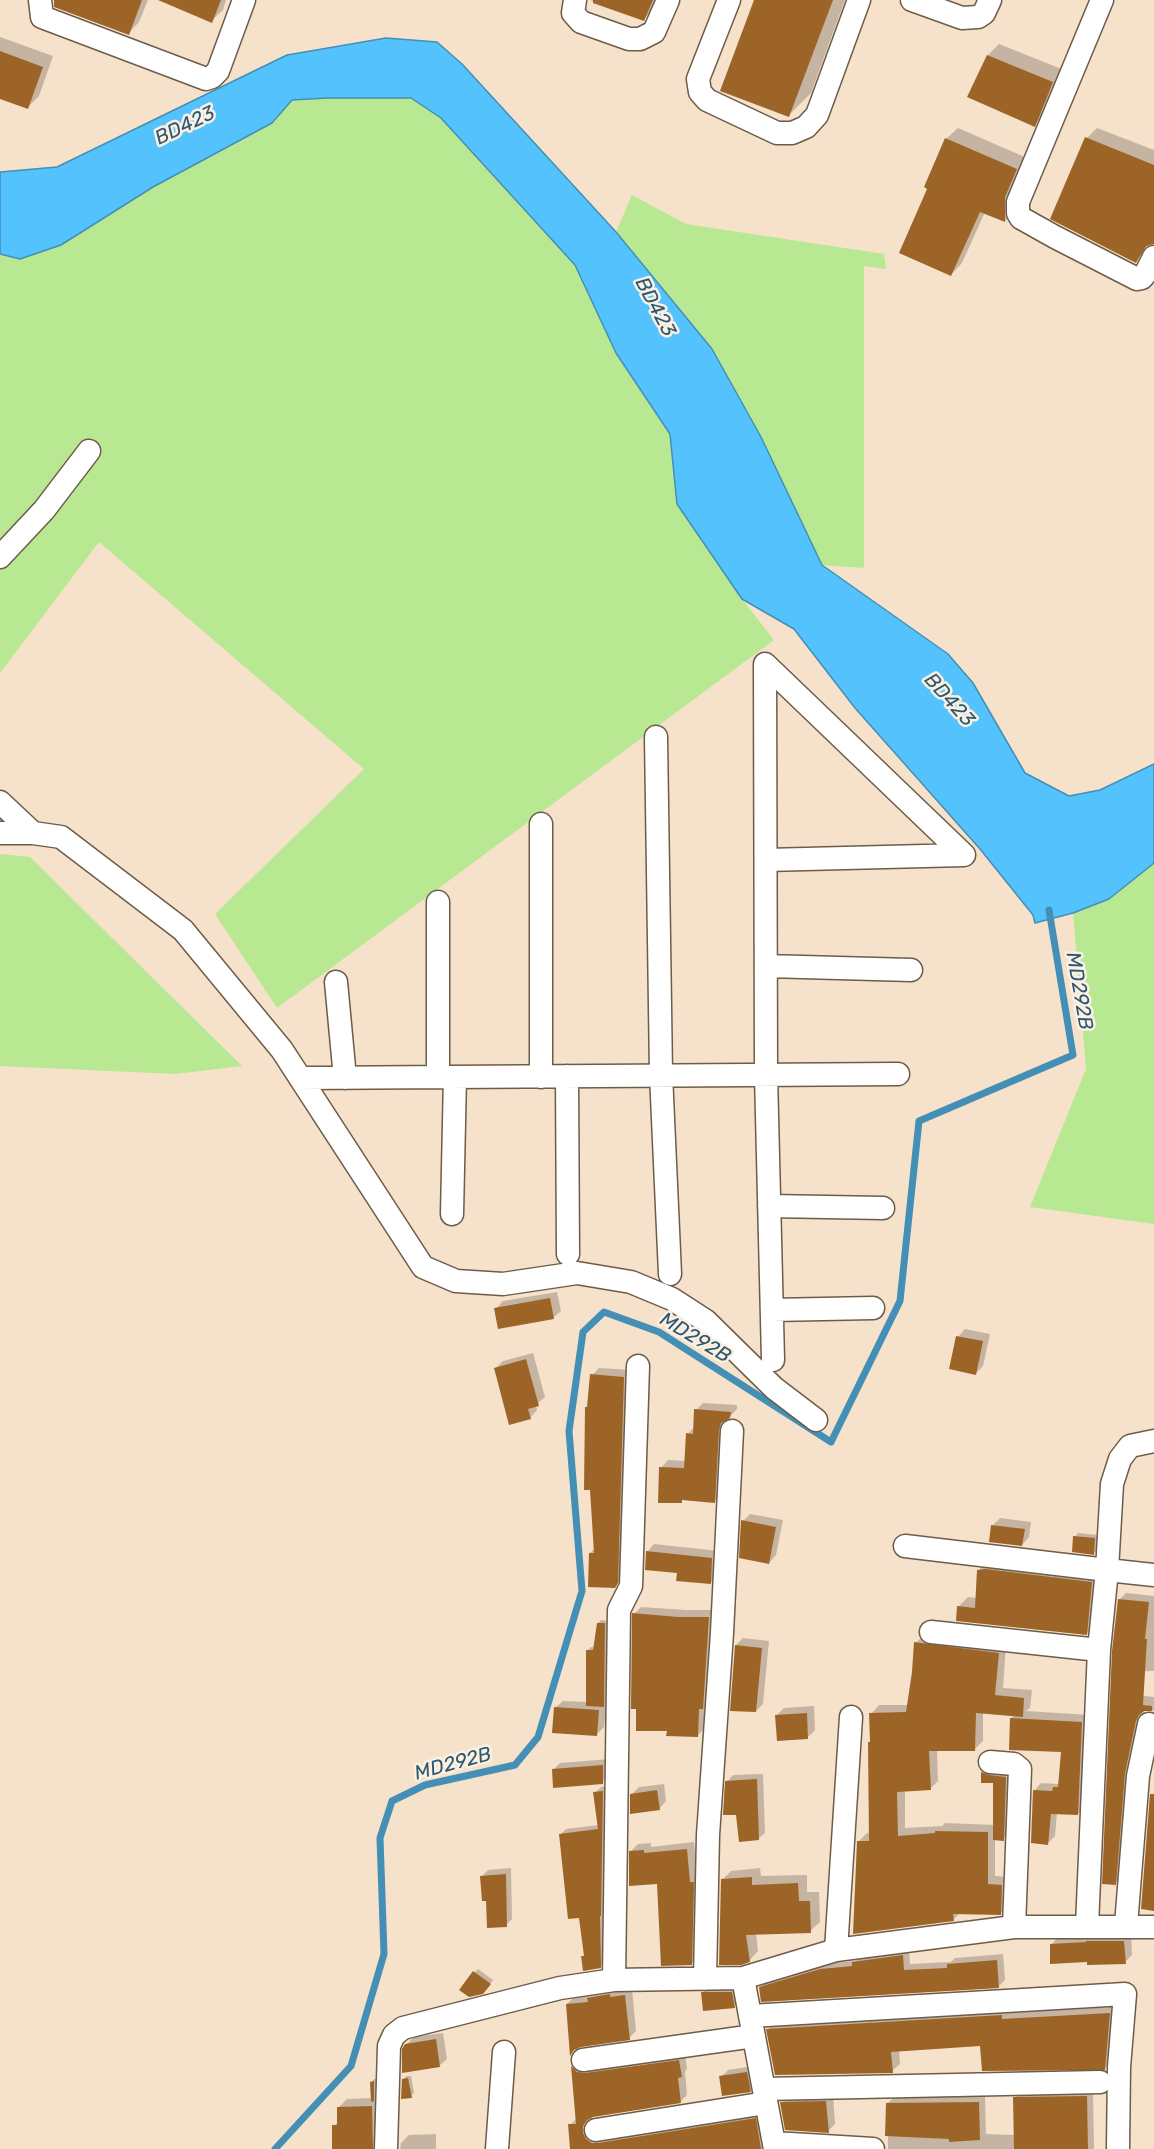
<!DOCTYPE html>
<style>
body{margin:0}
canvas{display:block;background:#f6e1ca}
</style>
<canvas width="1154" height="2149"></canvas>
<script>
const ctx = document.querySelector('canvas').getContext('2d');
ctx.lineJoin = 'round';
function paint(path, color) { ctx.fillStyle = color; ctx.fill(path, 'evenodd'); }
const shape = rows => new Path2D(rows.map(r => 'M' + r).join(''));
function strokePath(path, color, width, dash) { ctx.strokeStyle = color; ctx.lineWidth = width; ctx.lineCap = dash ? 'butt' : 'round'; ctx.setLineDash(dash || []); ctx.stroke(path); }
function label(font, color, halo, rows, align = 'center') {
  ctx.font = font + ' Rubik,sans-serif'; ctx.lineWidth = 5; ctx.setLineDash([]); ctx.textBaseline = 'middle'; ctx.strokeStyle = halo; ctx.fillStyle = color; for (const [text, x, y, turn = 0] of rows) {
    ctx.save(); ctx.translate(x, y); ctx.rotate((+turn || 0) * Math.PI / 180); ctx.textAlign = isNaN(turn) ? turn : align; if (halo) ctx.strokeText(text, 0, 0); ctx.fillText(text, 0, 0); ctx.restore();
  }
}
const green = shape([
 [327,98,411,98,441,118,575,265,616,353,670,434,677,504,742,599,774,640,277,1008,215,914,364,769,99,542,0,673,0,254,20,259,61,245,153,187,272,123,292,100],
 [632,195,686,224,884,254,886,269,864,266,864,568,822,565,761,437,712,349,616,232],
 [0,854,30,857,242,1066,175,1074,0,1066],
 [1154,863,1154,1224,1030,1207,1086,1069,1073,913,1109,899]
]);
const water = shape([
 [386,38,437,42,462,64,616,232,712,349,761,437,822,565,948,654,973,683,1025,773,1069,796,1100,790,1154,764,1154,863,1109,899,1073,913,1035,923,1033,915,980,849,855,708,794,629,742,599,677,504,670,434,616,353,575,265,441,118,411,98,327,98,292,100,272,123,153,187,61,245,20,259,0,254,0,172,57,167,287,55,386,38]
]);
const shadow = shape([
 [59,0,148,0,139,22,128,34],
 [159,0,226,0,223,10,211,21],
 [590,0,663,0,644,19],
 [756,0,845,0,811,93,789,115],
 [0,37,53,56,39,96,28,107,0,97],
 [999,44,1064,70,1045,114,1034,125,969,97,988,55],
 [958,128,1027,158,1016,210,1005,221,985,212,962,263,951,275,929,188,946,139],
 [1097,128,1154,150,1154,242,1151,243,1136,261,1087,138],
 [557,1292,561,1311,553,1318,496,1309,503,1301],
 [965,1329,990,1334,983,1366,976,1373,958,1337],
 [533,1353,545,1397,536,1405,537,1410,530,1418,495,1369,503,1361],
 [599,1368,631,1370,622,1579,614,1586,590,1553,595,1548,592,1375],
 [703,1403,737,1405,737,1409,725,1422,722,1494,714,1502,683,1499,681,1501,661,1468,668,1460,686,1461,688,1434,694,1427,696,1410],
 [750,1514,783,1520,776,1555,769,1563,743,1521],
 [1000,1518,1031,1522,1029,1537,1022,1545,993,1525],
 [1078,1533,1098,1535,1097,1550,1094,1553,1075,1537],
 [654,1544,719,1551,718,1576,710,1583,647,1552],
 [989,1560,1101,1572,1096,1624,1086,1634,958,1607,968,1597,977,1598,979,1570],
 [1126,1593,1154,1596,1154,1671,1113,1672,1119,1600],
 [641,1607,686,1610,716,1610,710,1701,705,1705,705,1728,698,1735,668,1730,634,1614],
 [601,1620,608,1621,607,1703,604,1727,597,1734,555,1708,563,1701,587,1702,588,1650,591,1647,595,1647,598,1623],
 [924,1635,1006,1645,1003,1688,1032,1690,1030,1708,1026,1711,1089,1715,1085,1806,1078,1814,1057,1813,1055,1836,1047,1844,1034,1791,1041,1783,1058,1784,1060,1782,1063,1750,1011,1718,1015,1715,983,1713,983,1741,975,1749,937,1750,938,1781,930,1789,905,1790,905,1828,942,1826,945,1823,995,1825,995,1782,983,1773,990,1766,1013,1770,1010,1832,1003,1839,995,1838,995,1876,1010,1877,1008,1905,1000,1914,960,1913,953,1920,858,1842,867,1833,871,1834,869,1743,872,1740,871,1714,879,1705,909,1705,916,1643],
 [743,1638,769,1641,763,1704,756,1711,736,1645],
 [1119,1693,1154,1697,1154,1711,1145,1709,1131,1767,1122,1876,1115,1883],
 [814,1706,815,1730,808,1737,777,1715,784,1708],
 [610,1759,610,1775,602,1782,553,1770,560,1763],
 [763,1774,765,1833,758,1839,727,1782,733,1775],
 [664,1784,666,1801,659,1809,632,1794,639,1787],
 [608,1786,606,1961,600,1967,583,1957,585,1954,580,1917,560,1835,566,1829,599,1825,595,1793,601,1787],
 [694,1842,697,1875,698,1956,691,1964,658,1882,631,1851,638,1844,651,1843,651,1847],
 [511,1868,512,1919,506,1925,487,1899,482,1876,488,1870],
 [760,1868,761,1876,807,1875,807,1892,819,1892,820,1922,810,1931,756,1933,758,1951,749,1961,722,1880,731,1871],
 [1131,1934,1132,1955,1125,1962,1088,1960,1051,1945,1058,1937],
 [909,1949,910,1964,951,1962,955,1958,1003,1954,1005,1980,999,1986,760,1988,767,1981,828,1963,855,1961,861,1955],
 [478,1969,493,1980,486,1989,475,1972],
 [710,1985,739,1985,741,2000,734,2007,703,1993],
 [632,1989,636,2031,629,2038,567,2004,574,1997,591,1995,596,1991],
 [1117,2007,1112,2061,1105,2068,982,2044,899,2050,900,2064,892,2071,768,2029,775,2022,1009,2008,1009,2012],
 [443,2033,447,2059,439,2066,406,2045,414,2037],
 [685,2054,687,2069,685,2072,687,2095,681,2101,592,2116,589,2124,762,2113,770,2149,572,2149,570,2125,577,2118,573,2067,579,2061],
 [754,2066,757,2083,750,2090,721,2077,728,2070],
 [406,2076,411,2076,414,2093,411,2096,403,2080],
 [374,2079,377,2079,383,2149,334,2149,334,2126,339,2121,339,2107,347,2099,372,2098,371,2083],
 [1093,2090,1094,2149,888,2149,888,2103,894,2097,985,2096,986,2134,1015,2135,1015,2098,1021,2091],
 [789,2095,833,2095,835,2124,828,2131,782,2103],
 [436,2134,436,2149,400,2149,401,2143,409,2135]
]);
const stream = shape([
 [275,2149,351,2066,384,1954,380,1838,392,1801,425,1785,515,1765,538,1737,582,1591,569,1431,583,1332,604,1312,659,1332,831,1442,900,1301,919,1121,1073,1055,1049,910]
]);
const building = shape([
 [54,0,142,0,129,35,54,7],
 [158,0,221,0,212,23],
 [593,0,653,0,644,21,593,3],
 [754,0,833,0,789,117,720,91],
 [0,51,43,67,28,109,0,99],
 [987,55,1053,82,1035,127,967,97],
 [1085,137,1154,165,1154,244,1146,246,1136,263,1050,219],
 [945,138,1017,169,1005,197,1005,222,980,212,951,276,899,253,927,189,924,187],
 [550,1298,554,1319,498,1329,494,1308],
 [956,1336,983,1341,976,1375,949,1369],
 [526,1359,539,1406,528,1409,531,1419,509,1425,494,1368],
 [590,1374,624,1377,618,1583,615,1588,588,1587,589,1553,594,1553,590,1490,584,1490,585,1407,587,1407],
 [694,1409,731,1412,730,1418,721,1423,719,1430,715,1503,682,1500,682,1503,658,1503,659,1467,684,1468,686,1433,693,1434],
 [741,1520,776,1527,769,1564,739,1558],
 [991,1525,1025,1529,1022,1546,989,1542],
 [1073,1536,1095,1538,1094,1555,1072,1552],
 [646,1551,712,1558,711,1584,676,1581,677,1573,645,1570],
 [986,1569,1092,1582,1087,1635,956,1621,957,1606,975,1608,977,1570],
 [1118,1599,1149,1602,1145,1639,1147,1639,1143,1705,1152,1706,1152,1711,1144,1711,1139,1715,1136,1721,1125,1773,1116,1885,1102,1884,1112,1651],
 [632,1613,678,1617,709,1617,703,1709,699,1709,698,1737,666,1736,667,1731,636,1731,636,1709,631,1709],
 [597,1623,605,1623,604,1707,586,1706,586,1650,593,1650],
 [914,1642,999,1653,995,1695,1024,1698,1023,1717,976,1713,975,1751,929,1751,931,1790,897,1792,898,1836,935,1833,935,1831,988,1832,988,1884,1002,1885,1001,1915,953,1914,954,1921,853,1934,857,1841,869,1841,868,1742,870,1742,869,1713,906,1712,912,1672],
 [735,1645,762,1648,756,1712,730,1711],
 [554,1707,599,1710,597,1736,552,1733],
 [807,1713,808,1739,777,1741,775,1715],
 [1010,1718,1082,1722,1078,1815,1051,1814,1048,1845,1031,1843,1033,1790,1052,1791,1053,1787,1058,1787,1061,1752,1009,1750],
 [603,1765,603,1784,553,1788,552,1769],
 [981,1772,989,1775,1006,1777,1004,1841,993,1840,993,1783,981,1783],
 [757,1779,759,1840,739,1842,736,1815,723,1815,725,1781],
 [657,1790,660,1810,630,1814,630,1794],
 [603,1791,601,1916,600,1916,601,1968,583,1971,581,1956,584,1956,579,1918,568,1919,559,1834,598,1829,593,1792],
 [1150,1794,1154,1794,1154,1911,1141,1909],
 [687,1849,690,1882,694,1882,692,1965,661,1966,657,1884,629,1886,629,1851,644,1850,644,1853],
 [506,1874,507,1927,487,1928,486,1901,482,1901,480,1876],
 [752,1877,752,1885,798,1883,799,1901,810,1901,811,1933,746,1935,750,1962,741,1965,719,1965,721,1879],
 [1086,1941,1124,1941,1126,1964,1087,1965,1087,1962,1050,1964,1050,1944,1086,1942],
 [903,1955,904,1970,947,1968,947,1964,997,1960,999,1988,761,2002,759,1987,820,1969,852,1966,852,1962],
 [473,1971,491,1984,483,1994,469,1997,459,1990],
 [701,1992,732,1992,735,2008,703,2011],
 [610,1994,610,1997,625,1995,630,2040,581,2047,574,2050,570,2056,566,2004,588,2002,587,1998],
 [1110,2013,1105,2070,982,2071,980,2046,891,2052,893,2073,775,2075,766,2029,1002,2015,1002,2019],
 [436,2039,440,2067,402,2073,402,2049,405,2044],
 [679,2060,682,2077,678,2078,681,2103,593,2117,587,2120,583,2126,583,2133,586,2139,592,2143,598,2143,756,2118,761,2149,570,2149,568,2124,576,2124,571,2066,577,2072,585,2073],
 [747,2072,751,2092,722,2096,719,2076],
 [408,2078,412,2098,401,2099,402,2079],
 [374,2081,374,2101,371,2102,370,2082],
 [1087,2096,1088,2149,1014,2149,1013,2097],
 [826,2101,829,2133,785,2130,780,2102],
 [979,2102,980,2140,949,2142,949,2139,885,2136,886,2103],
 [372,2106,373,2149,332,2149,332,2125,337,2125,337,2107]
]);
const street = shape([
 [40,0,42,17,206,79,212,77,218,71,244,0],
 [575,0,573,13,581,22,629,39,640,39,654,32,668,0],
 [729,0,698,79,700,92,707,100,777,133,792,133,806,127,817,115,859,0],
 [912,0,962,18,978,17,984,13,990,0],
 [1102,0,1018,202,1018,213,1021,218,1055,237,1137,279,1142,278,1146,273,1154,257],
 [0,557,44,510,89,451],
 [656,737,661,1074,670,1274],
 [0,802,33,833,61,837,183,930,282,1050,423,1267,456,1281,503,1284,577,1273,631,1282,672,1299,706,1321,774,1388,816,1420],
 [0,833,33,833],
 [766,860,964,855,765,664,766,1075,773,1360],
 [438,902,438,1077],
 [766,966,911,970],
 [336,982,345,1078],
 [567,1076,568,1254],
 [541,1077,541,824],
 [300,1078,898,1074],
 [769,1206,883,1208],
 [452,1214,455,1077],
 [772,1310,873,1308],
 [905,1546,1107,1570,1112,1484,1120,1459,1130,1446,1154,1441],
 [931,1632,1099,1650],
 [990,1762,1014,1764,1020,1769,1014,1927],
 [1126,1925,1138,1776,1149,1724],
 [1087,1926,1099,1650,1107,1570,1154,1575],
 [836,1950,1014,1927,1154,1927],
 [705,1979,708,1835,722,1633,732,1431],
 [614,1980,619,1610,631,1586,638,1366],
 [750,2016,1125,1994,1119,2067,1118,2149],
 [583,2060,754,2036],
 [764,2089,1100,2082],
 [596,2130,766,2103],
 [774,2143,873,2149],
 [386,2149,389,2046,394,2035,403,2028,560,1988,614,1980,743,1978],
 [497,2149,504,2052],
 [775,2149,743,1978,836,1950,851,1717]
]);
const waterNames = [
 ["BD423",185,126,-26],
 ["BD423",655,307,62],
 ["BD423",949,700,48],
 ["MD292B",1079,991,80],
 ["MD292B",695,1338,31],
 ["MD292B",453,1764,-15]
];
paint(green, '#b9e893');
paint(water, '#54c3fd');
strokePath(water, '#438fb5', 1.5);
paint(shadow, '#0003');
strokePath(stream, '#438fb5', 7);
paint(building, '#9c6527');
strokePath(street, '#6d5c48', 25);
strokePath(street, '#fff', 22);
label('italic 20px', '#2c5971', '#fcf0e2', waterNames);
</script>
